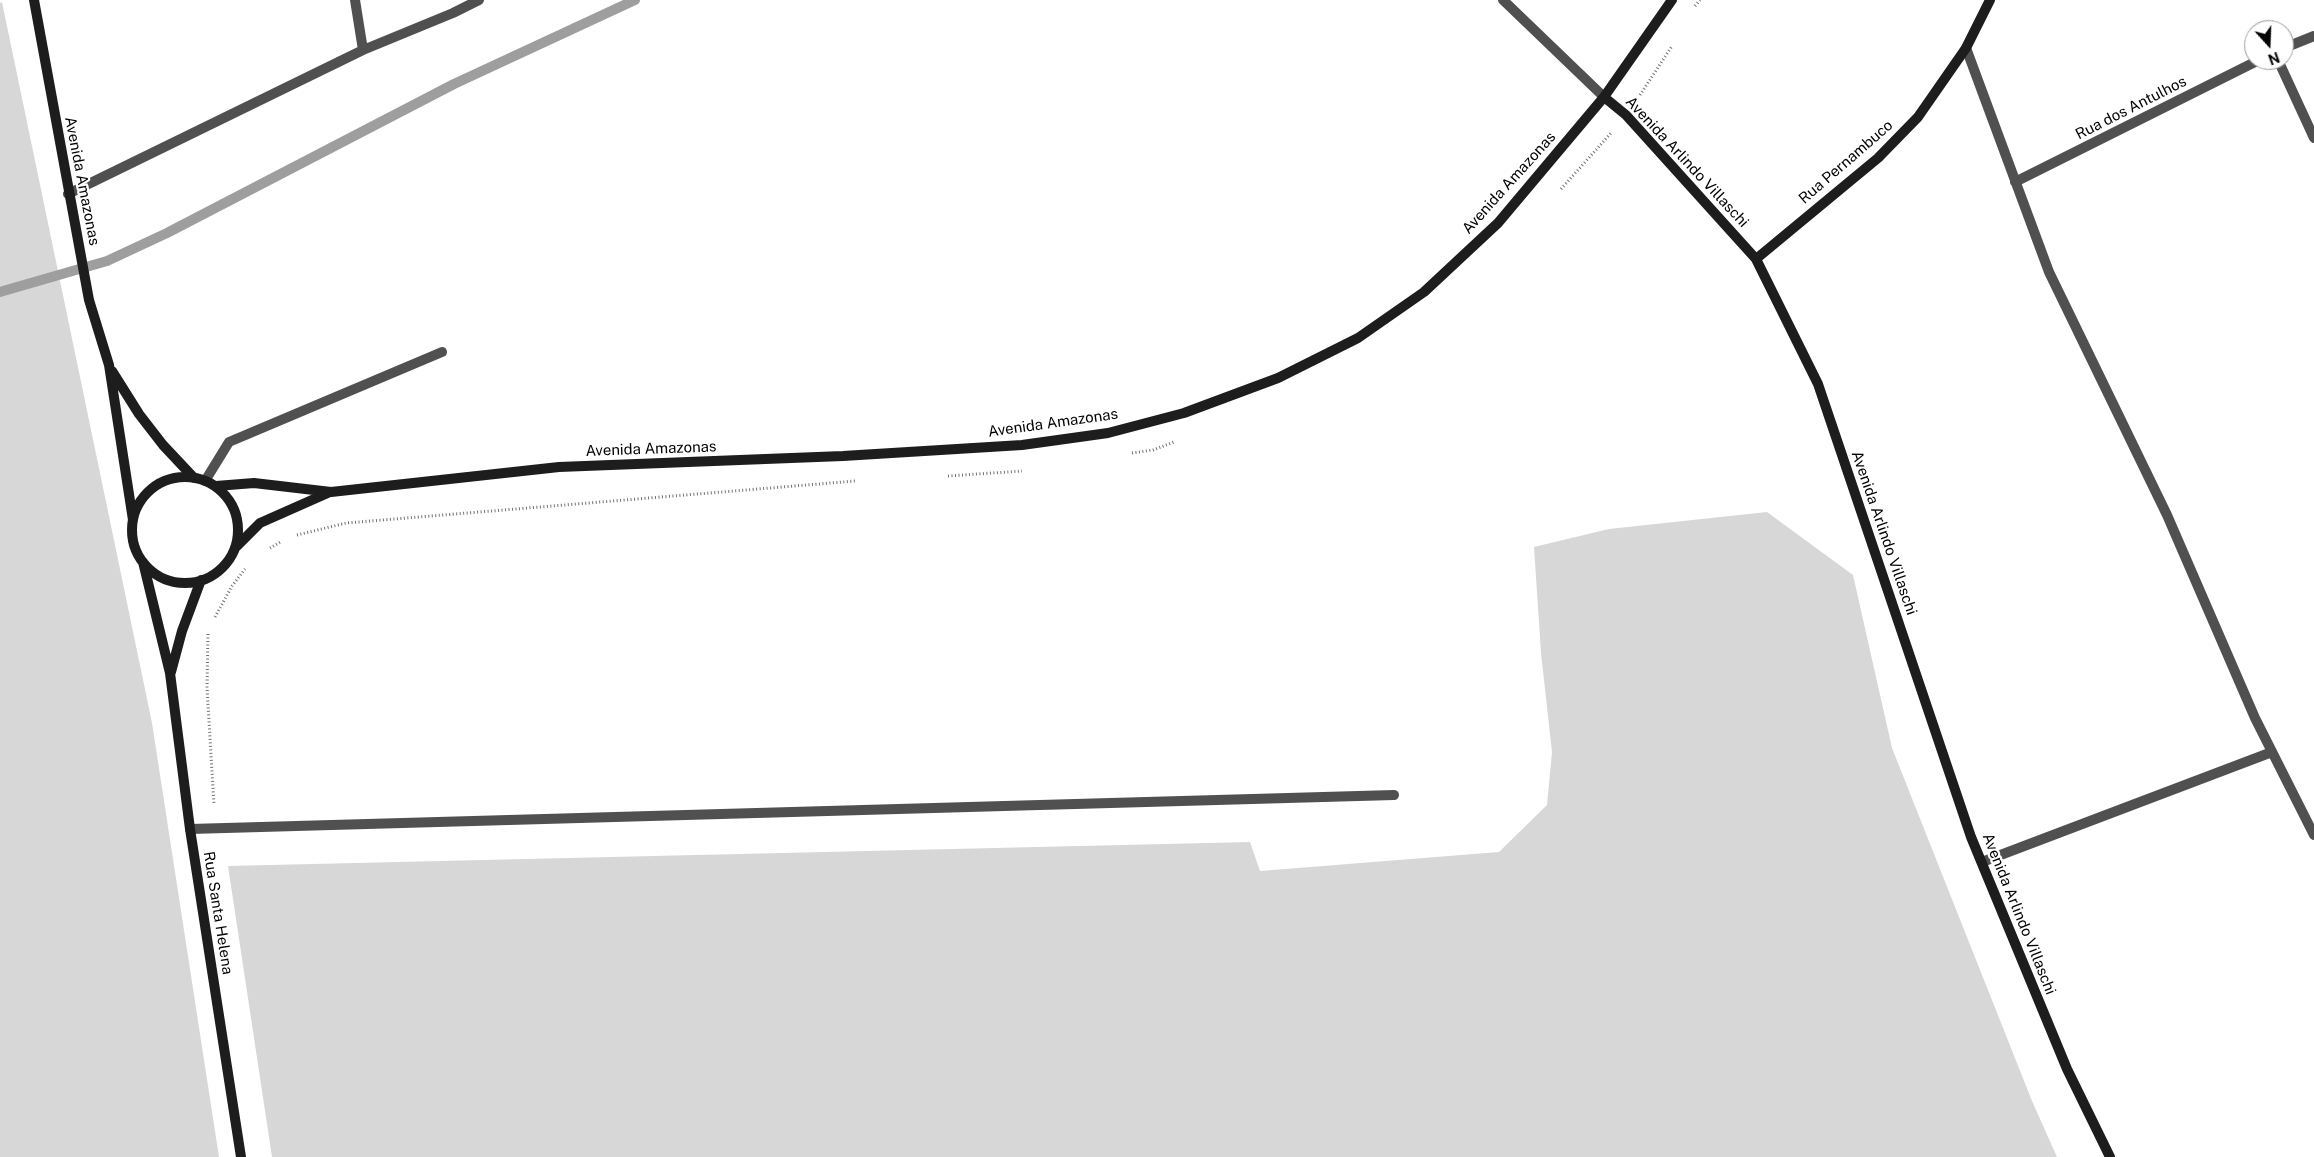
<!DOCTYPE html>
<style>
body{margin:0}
#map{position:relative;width:2314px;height:1157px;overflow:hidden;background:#fff;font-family:"Public Sans",sans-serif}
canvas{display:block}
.north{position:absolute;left:2244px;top:20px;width:50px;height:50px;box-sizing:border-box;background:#fff;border:1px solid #999;border-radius:50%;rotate:160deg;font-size:14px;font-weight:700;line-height:20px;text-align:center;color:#000}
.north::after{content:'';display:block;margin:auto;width:18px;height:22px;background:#000;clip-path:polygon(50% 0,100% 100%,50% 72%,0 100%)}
</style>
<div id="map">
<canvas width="2314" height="1157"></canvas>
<div class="north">N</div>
</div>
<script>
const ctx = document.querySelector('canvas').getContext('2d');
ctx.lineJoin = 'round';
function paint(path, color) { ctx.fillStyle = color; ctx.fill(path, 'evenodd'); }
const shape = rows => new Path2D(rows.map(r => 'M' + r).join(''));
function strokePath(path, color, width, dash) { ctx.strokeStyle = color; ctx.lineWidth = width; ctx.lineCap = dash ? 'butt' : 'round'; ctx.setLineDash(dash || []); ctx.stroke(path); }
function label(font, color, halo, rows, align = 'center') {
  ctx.font = font + ' "Public Sans",sans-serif'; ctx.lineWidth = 4.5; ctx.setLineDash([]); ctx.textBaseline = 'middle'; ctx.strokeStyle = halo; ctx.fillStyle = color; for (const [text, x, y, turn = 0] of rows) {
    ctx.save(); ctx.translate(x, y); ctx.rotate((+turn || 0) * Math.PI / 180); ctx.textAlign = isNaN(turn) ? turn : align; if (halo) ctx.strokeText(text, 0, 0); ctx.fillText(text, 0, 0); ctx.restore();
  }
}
const green = shape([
 [2,2,152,723,219,1157,0,1157,0,3],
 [1767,512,1853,575,1892,748,2032,1101,2057,1157,272,1157,228,866,1250,842,1260,871,1499,852,1547,805,1552,752,1541,653,1534,547,1609,529]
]);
const stream = shape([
 [0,292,107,261,167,233,454,84,635,0]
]);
const path = shape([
 [1695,6,1700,0],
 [1640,95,1672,46],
 [1561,189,1612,132],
 [1132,453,1153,450,1174,442],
 [948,476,1022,471],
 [297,535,346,523,855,481],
 [270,548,282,541],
 [215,617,232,586,245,569],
 [208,634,207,687,214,805]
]);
const lane = shape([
 [1503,0,1604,97],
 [205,481,229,442,442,352],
 [190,829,1394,795]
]);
const street = shape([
 [1966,48,2049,272,2167,515,2255,718,2314,835],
 [2284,48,2314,36],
 [363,50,453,13,479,0],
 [2278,60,2314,138],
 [2015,182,2259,60],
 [68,194,363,50,355,0],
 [1982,862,2272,752]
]);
const secondary = shape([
 [34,0,89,300,109,365,133,520],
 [1604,97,1626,115,1756,259,1818,384,1971,837,2067,1069,2110,1157],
 [1756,259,1878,158,1918,117,1966,48,1990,0],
 [112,371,139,414,163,445,194,478],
 '132 530a53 53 0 1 1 106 0a53 53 0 1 1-106 0Z',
 [216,486,254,483,331,492,559,467,843,456,1022,445,1108,433,1184,413,1278,378,1358,338,1424,292,1498,223,1604,97,1672,0],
 [236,547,260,523,330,492],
 [143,562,170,673,190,829,241,1157],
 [171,672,182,631,201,580]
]);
const streetNames = [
 ["Rua dos Antulhos",2131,108,-27],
 ["Avenida Arlindo Villaschi",1687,162,47],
 ["Rua Pernambuco",1846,162,-41],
 ["Avenida Amazonas",82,181,79],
 ["Avenida Amazonas",1509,183,-48],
 ["Avenida Amazonas",1053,423,-8],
 ["Avenida Amazonas",651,449,-2],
 ["Avenida Arlindo Villaschi",1884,533,71],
 ["Rua Santa Helena",218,913,81],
 ["Avenida Arlindo Villaschi",2019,914,68]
];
paint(green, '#d7d7d7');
strokePath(stream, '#9e9e9e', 10);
strokePath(path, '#727272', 3, [1, 2.5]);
strokePath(lane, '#505050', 10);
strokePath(street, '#505050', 10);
strokePath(secondary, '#1d1d1d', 10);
label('15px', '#000', '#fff', streetNames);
</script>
